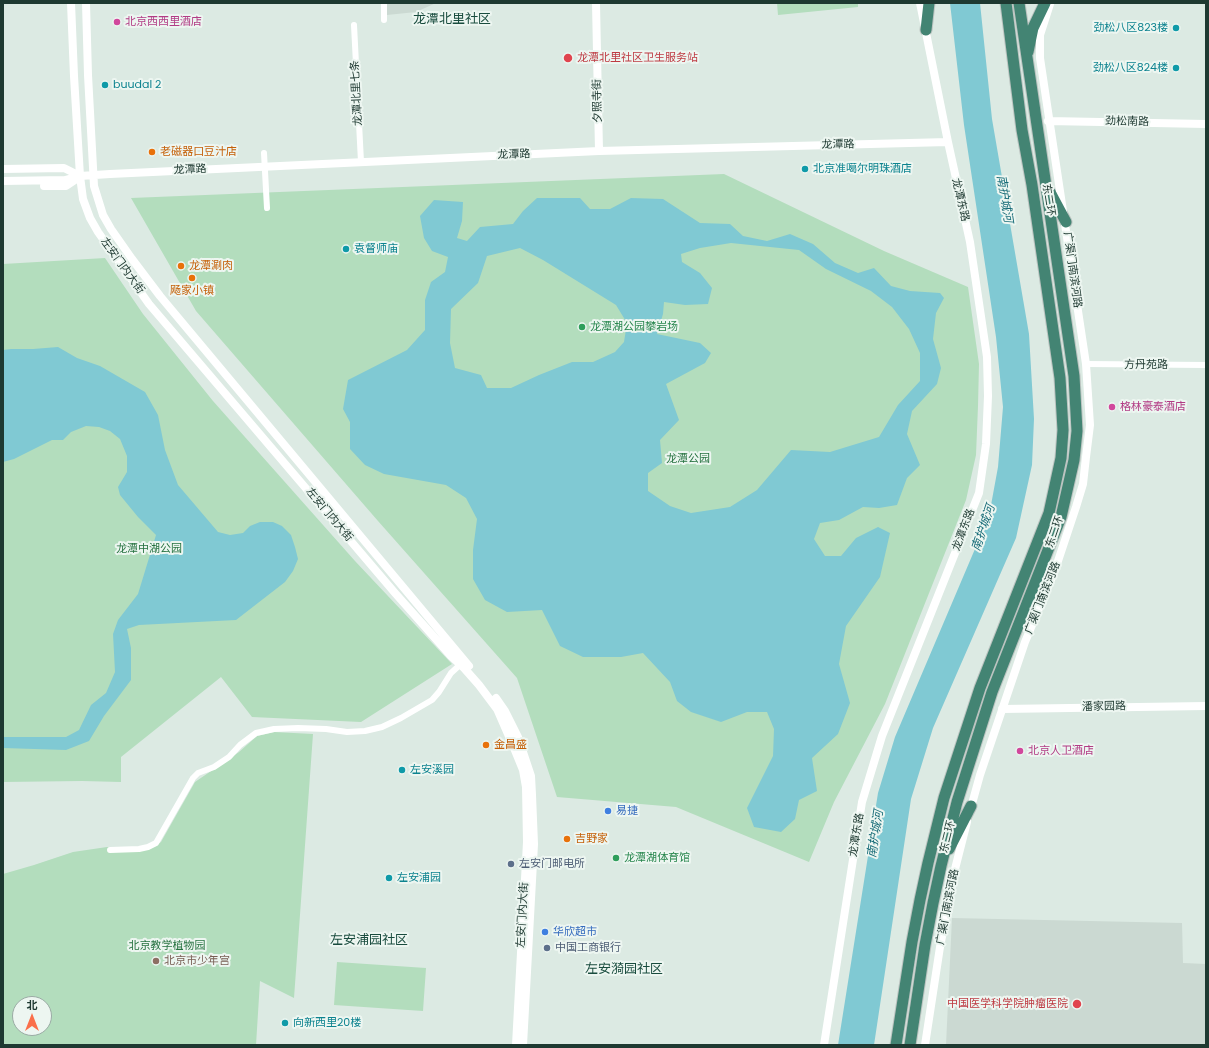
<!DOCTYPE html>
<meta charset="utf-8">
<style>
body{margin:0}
#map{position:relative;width:1209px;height:1048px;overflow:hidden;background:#dceae3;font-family:Poppins,"Noto Sans SC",sans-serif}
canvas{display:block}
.frame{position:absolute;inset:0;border:4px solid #1e3931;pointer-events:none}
.north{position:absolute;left:12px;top:996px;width:40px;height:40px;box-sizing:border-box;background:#edf6f1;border:1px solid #9aaaa4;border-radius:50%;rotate:0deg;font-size:11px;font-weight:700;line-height:16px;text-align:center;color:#1e3931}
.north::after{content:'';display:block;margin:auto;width:14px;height:18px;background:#fa6f4a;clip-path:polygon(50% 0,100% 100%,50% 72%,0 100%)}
</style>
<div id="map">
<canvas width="1209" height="1048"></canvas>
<div class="frame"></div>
<div class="north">北</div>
</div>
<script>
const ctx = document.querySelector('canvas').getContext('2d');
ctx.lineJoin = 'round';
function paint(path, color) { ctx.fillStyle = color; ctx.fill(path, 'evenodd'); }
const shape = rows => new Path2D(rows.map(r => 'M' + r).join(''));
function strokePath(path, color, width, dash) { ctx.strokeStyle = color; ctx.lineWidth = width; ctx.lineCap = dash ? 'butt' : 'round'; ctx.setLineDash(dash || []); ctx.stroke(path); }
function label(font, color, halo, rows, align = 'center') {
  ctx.font = font + ' Poppins,"Noto Sans SC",sans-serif'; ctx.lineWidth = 4; ctx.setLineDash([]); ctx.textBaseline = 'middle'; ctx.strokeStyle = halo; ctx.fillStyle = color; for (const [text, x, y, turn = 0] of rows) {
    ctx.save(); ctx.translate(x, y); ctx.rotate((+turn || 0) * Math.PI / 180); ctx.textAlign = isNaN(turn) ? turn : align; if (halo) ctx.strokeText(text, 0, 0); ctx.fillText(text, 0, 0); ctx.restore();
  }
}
const built = shape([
 [387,3,436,3,416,12,387,15],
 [952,918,1182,923,1183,963,1206,964,1206,1045,946,1045]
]);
const green = shape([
 [777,3,858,3,858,7,778,15],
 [724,174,884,251,968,287,979,364,978,406,976,455,966,500,885,704,834,802,809,862,676,807,557,797,517,678,378,521,196,311,131,198],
 [105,258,143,314,213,401,355,561,452,664,361,722,252,717,221,677,121,757,121,782,82,781,3,782,3,264],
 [274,732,313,734,294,998,260,981,256,1045,3,1045,3,874,34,865,73,852,107,847,154,847,161,842,195,782,239,752,257,736],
 [20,1004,44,1004,44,1028,20,1028],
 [337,962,426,968,423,1011,334,1005]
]);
const water = shape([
 [950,3,980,3,992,119,1029,334,1034,419,1032,465,1016,538,933,728,911,799,874,1045,838,1045,878,793,895,737,989,516,998,467,1003,407,996,337,964,125],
 [537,198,580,198,590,209,610,209,631,198,663,199,700,223,730,224,743,236,767,241,790,234,813,244,835,263,858,273,874,268,891,286,910,291,940,293,944,298,936,313,933,339,941,368,937,384,912,411,907,434,920,465,907,478,897,505,879,508,863,507,839,520,820,523,814,539,825,556,841,556,856,538,878,527,890,533,880,577,846,626,839,664,850,703,838,734,812,758,817,791,799,800,795,819,781,832,754,827,747,808,773,756,774,729,767,712,747,712,721,722,691,712,677,701,670,682,643,653,621,657,583,657,560,646,542,610,507,612,485,600,473,579,473,550,477,519,466,498,446,485,384,474,365,465,350,449,350,422,343,409,348,380,407,350,425,330,425,300,431,282,445,272,448,257,432,251,424,238,420,216,434,200,463,202,462,221,457,238,467,241,480,227,513,224,523,211],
 [731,243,799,250,826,269,871,291,892,307,909,329,920,353,920,381,898,405,879,437,830,452,791,450,757,490,730,507,691,513,670,506,648,491,648,473,662,463,660,440,679,420,666,384,705,363,711,353,700,343,657,334,663,314,664,302,685,305,708,304,712,288,700,273,682,262,681,254,700,248],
 [520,248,543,260,616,305,627,323,624,342,615,352,593,362,572,362,539,375,511,388,487,388,481,375,455,368,450,343,451,309,478,283,487,256],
 [58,347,77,358,100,366,145,392,158,415,165,450,178,485,218,532,230,535,243,533,250,526,260,522,273,522,282,526,291,535,295,547,298,559,293,571,285,582,236,620,139,625,127,629,131,648,131,680,104,716,89,741,66,750,3,748,3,737,66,737,79,730,91,705,106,693,115,672,113,634,118,620,138,594,156,535,138,517,120,495,118,487,127,472,127,456,120,439,110,431,99,427,86,426,71,432,63,440,52,440,14,459,3,462,3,350,11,349,33,349]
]);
const minor = shape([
 [384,3,384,20],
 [354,25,361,162],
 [264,153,267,208],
 [1086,364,1206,365],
 [110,850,139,849,148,847,156,843,193,778,198,773,214,767,229,757,240,745,256,733,274,729,298,728,326,729,347,732,365,731,382,727,401,718,432,700,439,692,451,673,463,662]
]);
const tertiary = shape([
 [71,3,74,76,80,176,83,199,90,218,98,232,149,304,395,593,451,656,464,668,479,685,497,709,514,748,523,770,526,787,527,842,516,1045],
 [86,3,88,75,94,186,103,215,111,229,132,259,160,296,469,666],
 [596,3,599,151],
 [1048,121,1206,124],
 [3,169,64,168,80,176],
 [3,181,65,180,80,176,110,174,599,151,948,142],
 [44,186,66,186,75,180],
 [496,698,505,711,518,737,531,776,532,795,534,844,523,1045],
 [1002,709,1206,706],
 [970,811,980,775,1025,642,1055,570,1076,507,1083,484,1086,457,1090,425,1086,364,1040,58,1040,35,1050,4],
 [824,1045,862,802,882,736,979,493,986,444,988,396,987,357,970,242,948,142,920,3],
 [925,1045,940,947,955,869,967,822]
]);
const trunk = shape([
 [926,30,929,3],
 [1028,52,1033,28,1045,3],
 [1050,192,1066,222],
 [949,849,971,806],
 [896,1045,912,942,920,900,928,863,944,798,980,688,1049,513,1061,458,1063,430,1060,378,1032,185,1022,130,1006,3],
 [910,1045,925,945,933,903,941,866,957,802,992,692,1061,517,1074,460,1077,431,1074,376,1019,3]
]);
const markers = [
 [117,22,4,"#d1479c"],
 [1176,28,4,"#0f9aa8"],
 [568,58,5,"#e0444e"],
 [1176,68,4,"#0f9aa8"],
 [105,85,4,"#0f9aa8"],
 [152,152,4,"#e8710a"],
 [805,169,4,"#0f9aa8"],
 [346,249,4,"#0f9aa8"],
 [181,266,4,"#e8710a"],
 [192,278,4,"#e8710a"],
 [582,327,4,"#2e9e5b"],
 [1112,407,4,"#d1479c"],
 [486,745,4,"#e8710a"],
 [1020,751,4,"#d1479c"],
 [402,770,4,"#0f9aa8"],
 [608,811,4,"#3f7fe0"],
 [567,839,4,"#e8710a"],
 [616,858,4,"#2e9e5b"],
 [511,864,4,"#5c6f8a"],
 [389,878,4,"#0f9aa8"],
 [545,932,4,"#3f7fe0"],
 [547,948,4,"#5c6f8a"],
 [156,961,4,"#8d6e63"],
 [1077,1004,5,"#e0444e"],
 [285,1023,4,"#0f9aa8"]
];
const hotelNames = [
 ["北京西西里酒店",125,22],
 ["格林豪泰酒店",1120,407],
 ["北京人卫酒店",1028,751]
];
const cultureNames = [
 ["劲松八区823楼",1168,28,"right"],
 ["劲松八区824楼",1168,68,"right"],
 ["buudal 2",113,85],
 ["北京准噶尔明珠酒店",813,169],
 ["袁督师庙",354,249],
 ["左安溪园",410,770],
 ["左安浦园",397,878],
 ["向新西里20楼",293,1023]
];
const healthNames = [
 ["龙潭北里社区卫生服务站",577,58],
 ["中国医学科学院肿瘤医院",1068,1004,"right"]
];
const streetNames = [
 ["龙潭北里七条",357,93,-93],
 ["夕照寺街",598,101,-91],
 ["劲松南路",1127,122,1],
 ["龙潭路",838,145,-1],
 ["龙潭路",514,155,-2],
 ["龙潭路",190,170,-3],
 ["龙潭东路",960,200,77],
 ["东二环",1048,200,81],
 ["左安门内大街",122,266,54],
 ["广渠门南滨河路",1072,270,82],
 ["方丹苑路",1146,365],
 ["左安门内大街",329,515,50],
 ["龙潭东路",964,530,-69],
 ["东二环",1055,532,-71],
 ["广渠门南滨河路",1043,598,-68],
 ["潘家园路",1104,707,-1],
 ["龙潭东路",857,835,-81],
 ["东二环",948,837,-76],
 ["广渠门南滨河路",948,907,-79],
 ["左安门内大街",523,915,-87]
];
const foodNames = [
 ["老磁器口豆汁店",160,152],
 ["龙潭涮肉",189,266],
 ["飏家小镇",192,291,"center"],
 ["金昌盛",494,745],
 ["吉野家",575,839]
];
const leisureNames = [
 ["龙潭湖公园攀岩场",590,327],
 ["龙潭湖体育馆",624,858]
];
const parkNames = [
 ["龙潭公园",688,459],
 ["龙潭中湖公园",149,549],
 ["北京教学植物园",167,946]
];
const shopNames = [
 ["易捷",616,811],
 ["华欣超市",553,932]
];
const serviceNames = [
 ["左安门邮电所",519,864],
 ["中国工商银行",555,948]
];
const educationNames = [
 ["北京市少年宫",164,961]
];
const waterNames = [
 ["南护城河",1004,199,81],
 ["南护城河",984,528,-71],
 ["南护城河",876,834,-81]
];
const quarterNames = [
 ["龙潭北里社区",452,20],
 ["左安浦园社区",369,941],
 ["左安漪园社区",624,970]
];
paint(built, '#cbd9d2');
paint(green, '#b3ddbd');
paint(water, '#80c9d3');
strokePath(trunk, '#bcc4c1', 13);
strokePath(minor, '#fff', 6);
strokePath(tertiary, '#fff', 8);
strokePath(trunk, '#438473', 11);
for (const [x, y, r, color] of markers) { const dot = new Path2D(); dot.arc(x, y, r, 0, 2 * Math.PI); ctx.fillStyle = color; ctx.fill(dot); strokePath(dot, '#edf6f1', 1.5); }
label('11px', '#b23c85', '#edf6f1', hotelNames, 'left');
label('11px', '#0d838f', '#edf6f1', cultureNames, 'left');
label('11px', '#be3a42', '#edf6f1', healthNames, 'left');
label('11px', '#1e3931', '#edf6f1', streetNames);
label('11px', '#c56008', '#edf6f1', foodNames, 'left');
label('11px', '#27864d', '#edf6f1', leisureNames, 'left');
label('11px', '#267240', '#edf6f1', parkNames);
label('11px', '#366cbe', '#edf6f1', shopNames, 'left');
label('11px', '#4e5e75', '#edf6f1', serviceNames, 'left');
label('11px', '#785e54', '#edf6f1', educationNames, 'left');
label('italic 12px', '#166b77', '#edf6f1', waterNames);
label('13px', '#194c3e', '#edf6f1', quarterNames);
</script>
